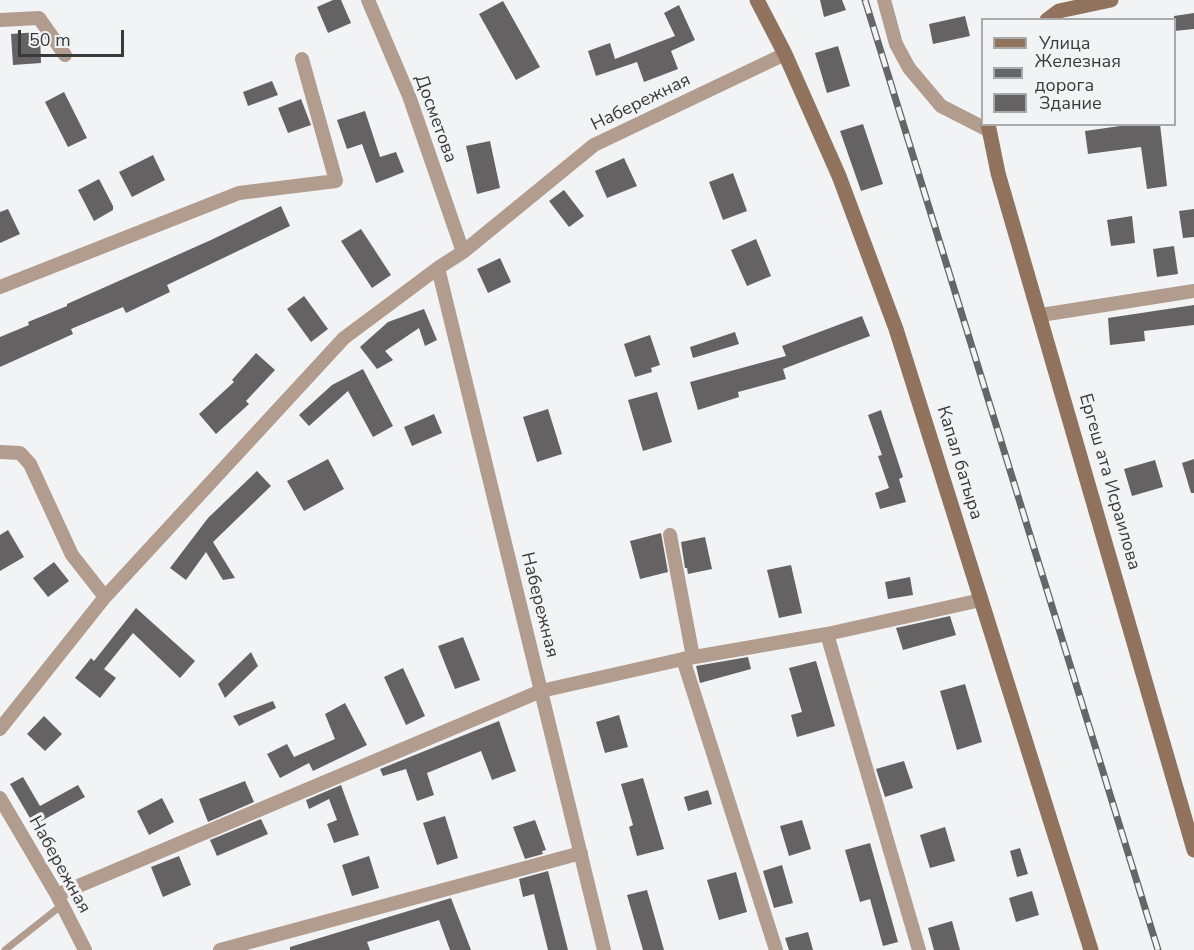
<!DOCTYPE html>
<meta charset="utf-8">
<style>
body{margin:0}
#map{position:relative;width:1194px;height:950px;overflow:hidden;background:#f2f3f5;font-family:"Nunito Sans",sans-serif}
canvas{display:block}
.legend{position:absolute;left:981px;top:18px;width:195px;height:108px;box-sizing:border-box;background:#f2f3f5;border:2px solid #a8a9aa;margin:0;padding:8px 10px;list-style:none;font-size:18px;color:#393a3a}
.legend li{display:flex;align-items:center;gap:12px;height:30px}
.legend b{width:30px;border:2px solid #a8a9aa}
.scale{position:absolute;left:18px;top:30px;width:106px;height:27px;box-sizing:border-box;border:3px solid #393a3a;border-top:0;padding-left:8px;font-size:18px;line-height:21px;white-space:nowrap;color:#393a3a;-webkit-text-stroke:4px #f2f3f5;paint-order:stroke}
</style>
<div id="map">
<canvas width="1194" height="950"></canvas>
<ul class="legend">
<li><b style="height:8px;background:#91735d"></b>Улица</li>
<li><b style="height:8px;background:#656667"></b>Железная дорога</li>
<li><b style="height:16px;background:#646263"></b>Здание</li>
</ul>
<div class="scale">50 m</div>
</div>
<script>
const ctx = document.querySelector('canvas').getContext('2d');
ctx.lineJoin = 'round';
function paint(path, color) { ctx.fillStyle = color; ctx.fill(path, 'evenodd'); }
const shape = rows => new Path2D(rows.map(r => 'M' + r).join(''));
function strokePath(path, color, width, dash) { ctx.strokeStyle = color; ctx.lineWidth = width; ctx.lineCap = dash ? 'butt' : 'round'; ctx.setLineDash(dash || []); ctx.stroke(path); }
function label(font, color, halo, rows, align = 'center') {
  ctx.font = font + ' "Nunito Sans",sans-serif'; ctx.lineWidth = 6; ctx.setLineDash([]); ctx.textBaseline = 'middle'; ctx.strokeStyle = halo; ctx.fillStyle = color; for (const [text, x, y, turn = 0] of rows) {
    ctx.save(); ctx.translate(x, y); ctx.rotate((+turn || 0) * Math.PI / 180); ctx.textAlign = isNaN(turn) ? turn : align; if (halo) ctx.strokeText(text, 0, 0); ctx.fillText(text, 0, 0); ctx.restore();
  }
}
const building = shape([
 [333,0,341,0,351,23,328,33,317,7],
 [820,0,842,0,846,10,824,17],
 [503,1,540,67,516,80,479,14],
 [679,5,695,40,671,51,678,69,644,82,637,62,596,76,588,51,610,43,615,59,675,36,664,13],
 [1194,13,1194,29,1174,31,1174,16],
 [965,16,970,36,933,44,929,24],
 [38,32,40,35,41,63,13,65,11,34],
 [838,46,850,86,827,93,815,53],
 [272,81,278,95,248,106,243,92],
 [64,92,87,138,68,147,45,102],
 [301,99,311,125,288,133,278,108],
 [365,111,380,157,396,152,404,172,376,183,362,144,347,149,337,120],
 [863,124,883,184,861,191,840,131],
 [1134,124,1160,124,1167,186,1147,189,1141,147,1088,154,1085,131],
 [490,141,500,188,477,194,466,146],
 [153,155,165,180,132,197,119,172],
 [624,158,637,186,607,198,595,171],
 [733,173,747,211,723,220,709,182],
 [99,179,113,206,113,210,94,221,78,190],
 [564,190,584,216,569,227,549,201],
 [281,206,290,226,167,285,170,292,126,313,123,307,71,329,73,334,0,367,0,337,29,325,28,322,67,306,67,304,211,240],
 [8,209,20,234,0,243,0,212],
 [1194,209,1194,237,1183,238,1179,211],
 [1132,216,1135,243,1111,246,1107,220],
 [361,229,391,275,372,288,341,241],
 [756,239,771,276,747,286,731,250],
 [1174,246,1178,274,1157,277,1153,249],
 [500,258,511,282,488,293,477,269],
 [304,296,328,329,311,342,287,309],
 [1194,305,1194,325,1144,331,1145,341,1110,345,1108,318],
 [424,309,437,340,425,346,419,328,385,351,393,360,377,369,360,347,388,322],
 [862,316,870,336,783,369,786,379,738,392,739,397,698,410,690,382,786,356,782,346],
 [735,332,739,344,693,358,690,347],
 [650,335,660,365,651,368,652,372,635,377,624,344],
 [256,353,275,370,246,401,249,404,216,434,199,414,234,382,232,380],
 [363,369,393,426,373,437,348,391,309,426,299,415,332,385],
 [657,392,672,442,643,451,628,400],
 [548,409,562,454,537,462,523,417],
 [881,410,903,477,899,479,906,502,880,509,875,493,889,488,878,456,882,455,868,415],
 [434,414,442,433,412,446,404,427],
 [328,459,344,489,304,511,287,481],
 [1194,459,1194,493,1191,493,1182,463],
 [1155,460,1163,487,1132,496,1124,469],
 [257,471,271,486,213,542,235,578,223,580,206,552,186,580,170,568,208,518],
 [8,530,24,557,0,571,0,535],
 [661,533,668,572,640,579,630,541],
 [705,537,712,569,688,574,687,568,685,568,681,542],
 [54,562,69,581,48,597,33,578],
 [791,565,802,613,779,618,767,570],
 [910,577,913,595,888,599,885,582],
 [136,608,195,661,180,678,133,633,104,669,116,678,100,698,75,678,91,658,94,661],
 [950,616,956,635,903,650,896,628],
 [463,637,480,680,455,689,438,646],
 [251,652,258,666,225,698,218,684],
 [748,657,751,669,700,683,696,666],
 [816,661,835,726,797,737,791,715,802,712,789,668],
 [403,668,425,716,406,725,384,677],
 [965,684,982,742,957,750,940,691],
 [273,701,276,708,239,726,233,716],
 [345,703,367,745,313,771,309,763,280,778,267,754,287,744,294,757,335,739,325,714],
 [619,715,628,747,605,753,596,722],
 [44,716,62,734,45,751,27,734],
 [499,721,516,771,492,780,481,751,427,773,434,795,417,801,406,769,383,776,380,769],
 [904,761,913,788,885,797,876,769],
 [23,777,40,806,78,785,85,797,34,825,10,784],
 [643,778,664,849,637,856,629,827,633,825,621,784],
 [245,781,254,802,208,822,199,799],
 [341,785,359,835,334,843,327,824,337,820,329,799,309,809,306,800],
 [708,790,712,804,688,811,684,797],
 [162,798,174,822,149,835,137,811],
 [445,816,458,858,437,865,423,823],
 [261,819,268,834,217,856,210,840],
 [535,820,546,850,542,851,543,854,525,859,513,827],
 [802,820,811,849,789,856,780,826],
 [945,827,955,861,930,868,920,835],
 [870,843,898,942,883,946,870,899,860,902,845,850],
 [1020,848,1028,874,1017,877,1010,851],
 [179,856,191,885,163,897,151,867],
 [369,856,379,888,352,896,342,865],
 [782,865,793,903,774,908,763,871],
 [548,871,568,950,548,950,534,894,523,897,519,879],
 [736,872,747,912,719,920,707,880],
 [647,890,664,950,643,950,627,895],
 [1032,891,1039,915,1016,922,1009,898],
 [451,898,471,950,450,950,439,920,367,942,370,950,290,950,290,947],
 [952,921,960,950,934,950,928,928],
 [808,932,813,950,789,950,785,938]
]);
const service = shape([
 [5,950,62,905]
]);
const minor = shape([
 [368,0,409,96,463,252],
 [884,0,896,44,909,68,941,106,988,130],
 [0,20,39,18,65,55],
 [438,268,604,950],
 [0,287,239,193,336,181,302,59],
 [1041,315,1194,291],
 [0,452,20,453,30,464,72,555,105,597],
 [670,535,693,657],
 [827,634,919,950],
 [683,659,776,950],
 [0,729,105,597,344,338,438,268,463,252,594,145,785,54],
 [0,798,57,895,85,950],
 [57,895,541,691,683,659,827,634,981,600],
 [220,950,581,853]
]);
const secondary = shape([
 [757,0,785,54,839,176,896,329,1091,950],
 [1047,20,1059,11,1111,0],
 [988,124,998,173,1194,850]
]);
const rail = shape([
 [865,0,1158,950]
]);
const streetNames = [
 ["Набережная",641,103,-26],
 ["Досметова",435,119,70],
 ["Капал батыра",959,463,73],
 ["Ергеш ата Исраилова",1109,482,74],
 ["Набережная",539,605,76],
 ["Набережная",59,865,61]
];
paint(building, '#646263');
strokePath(service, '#b19c8e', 7);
strokePath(minor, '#b19c8e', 14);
strokePath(secondary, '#91735d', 15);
strokePath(rail, '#656667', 7);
strokePath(rail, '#f2f3f5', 4.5, [14]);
label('18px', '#393a3a', '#f2f3f5', streetNames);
</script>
